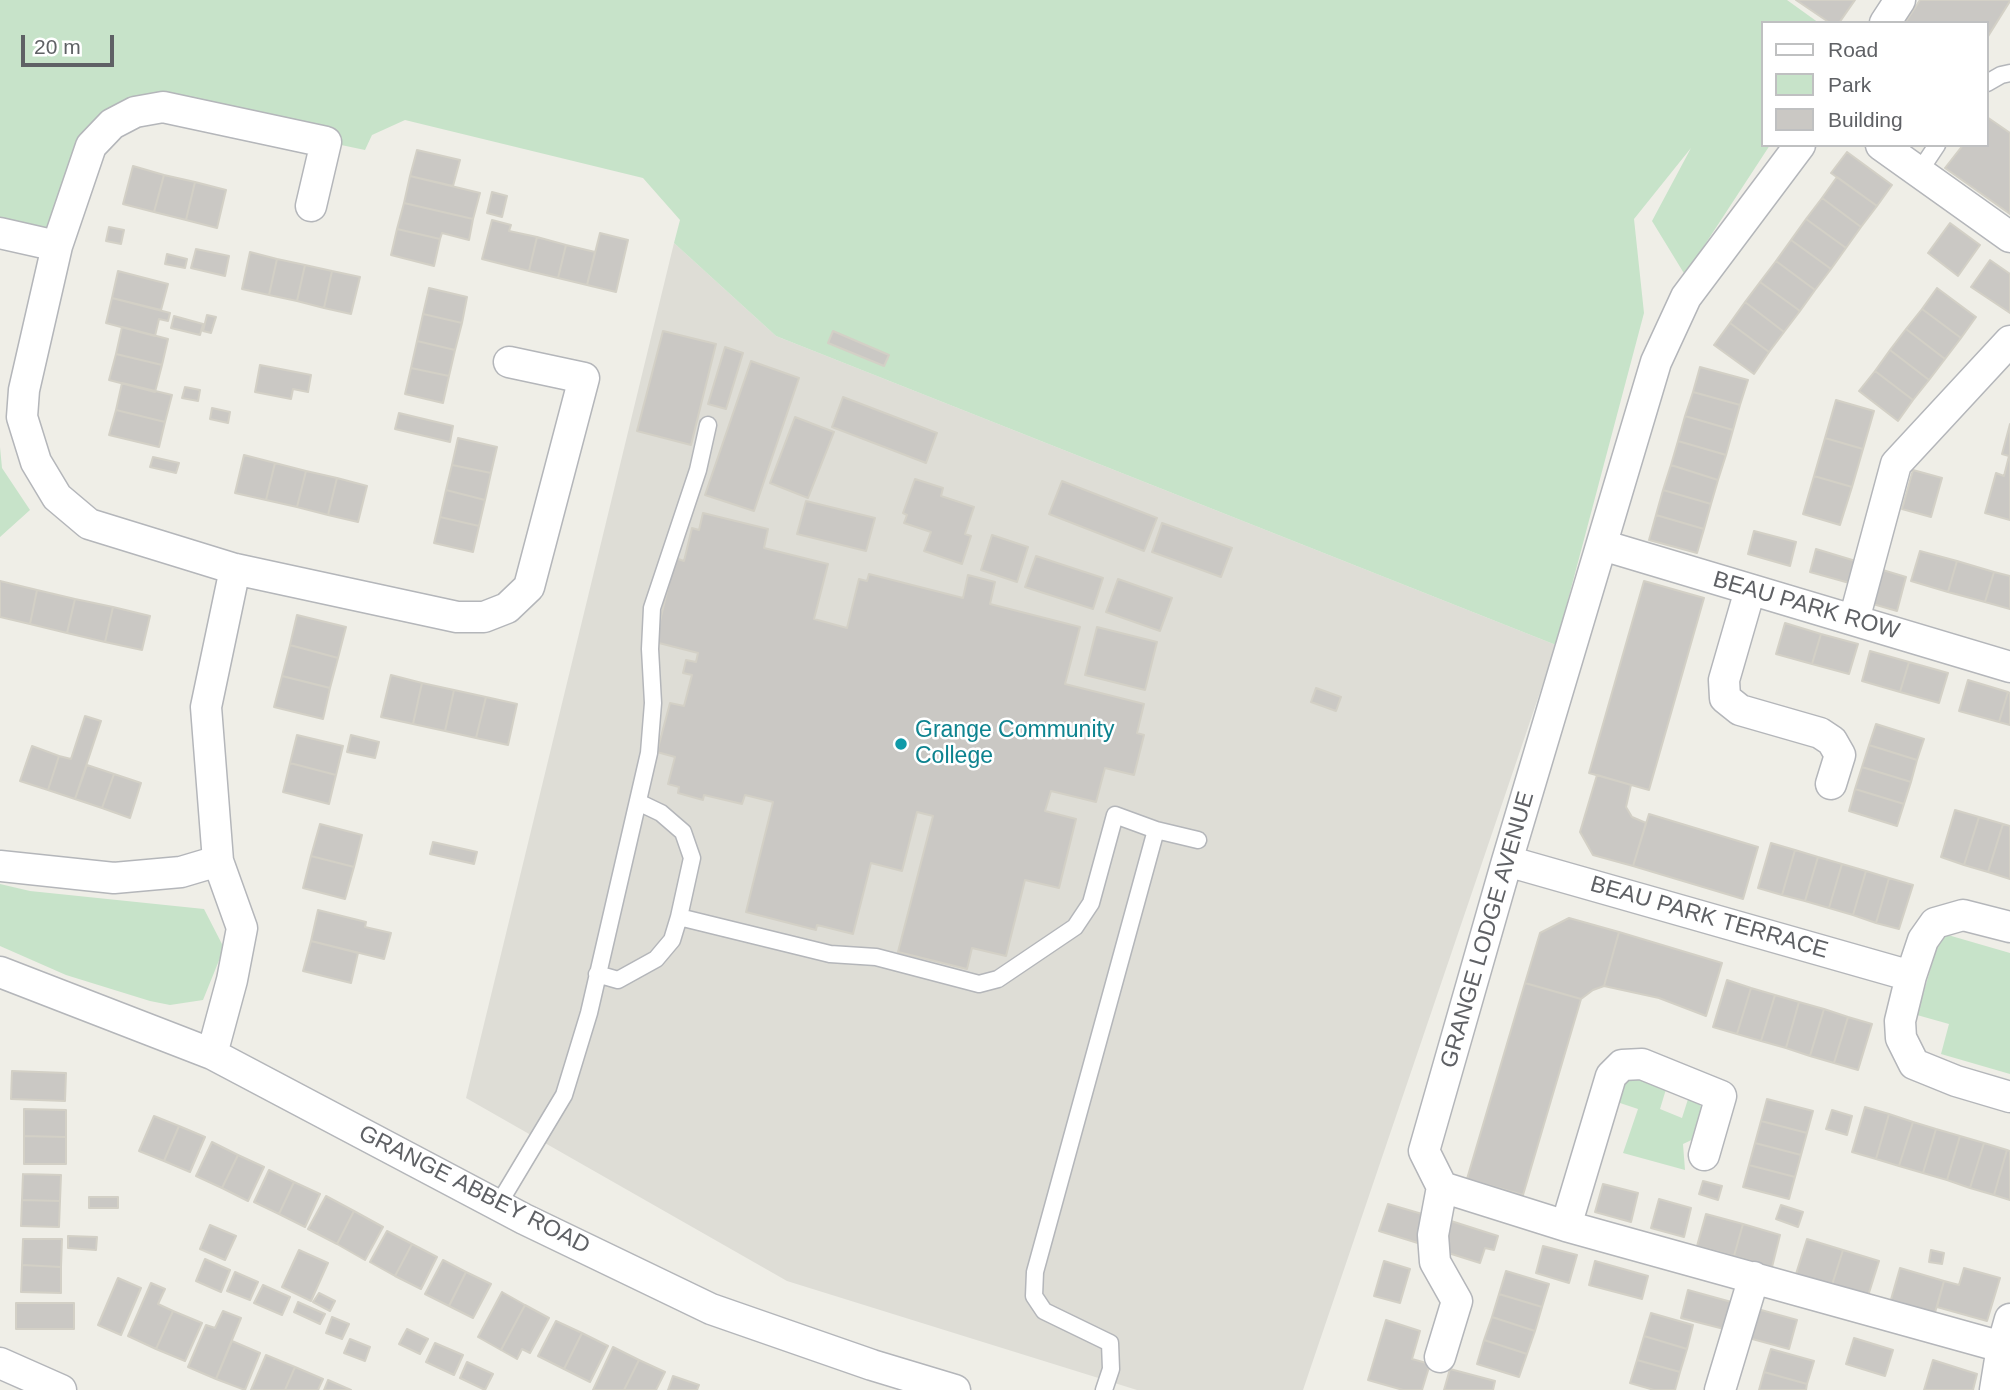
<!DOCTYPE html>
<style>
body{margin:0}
#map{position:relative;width:2010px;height:1390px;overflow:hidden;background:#efeee7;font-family:Helvetica,sans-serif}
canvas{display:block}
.legend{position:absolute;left:1761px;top:21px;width:228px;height:126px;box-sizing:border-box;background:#fff;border:2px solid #bfc0c1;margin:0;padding:9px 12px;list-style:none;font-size:21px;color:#5f6165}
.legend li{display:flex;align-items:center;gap:14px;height:35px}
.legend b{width:35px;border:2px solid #bfc0c1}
.scale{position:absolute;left:21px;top:35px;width:93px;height:32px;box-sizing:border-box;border:4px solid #5f6165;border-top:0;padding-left:9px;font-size:21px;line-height:24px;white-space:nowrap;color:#5f6165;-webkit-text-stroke:5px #fff;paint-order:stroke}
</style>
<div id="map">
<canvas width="2010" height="1390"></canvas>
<ul class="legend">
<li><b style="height:9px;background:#fff"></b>Road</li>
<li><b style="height:19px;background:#c7e3c9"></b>Park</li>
<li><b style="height:19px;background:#cac8c4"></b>Building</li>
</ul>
<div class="scale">20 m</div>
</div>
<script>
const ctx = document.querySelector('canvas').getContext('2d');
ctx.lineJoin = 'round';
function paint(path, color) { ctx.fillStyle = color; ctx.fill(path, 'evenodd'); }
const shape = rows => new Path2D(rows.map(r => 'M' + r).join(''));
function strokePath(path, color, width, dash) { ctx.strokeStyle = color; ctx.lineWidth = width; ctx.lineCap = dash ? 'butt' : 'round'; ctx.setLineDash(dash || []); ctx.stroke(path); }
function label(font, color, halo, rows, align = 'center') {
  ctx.font = font + ' Helvetica,sans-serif'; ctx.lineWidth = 5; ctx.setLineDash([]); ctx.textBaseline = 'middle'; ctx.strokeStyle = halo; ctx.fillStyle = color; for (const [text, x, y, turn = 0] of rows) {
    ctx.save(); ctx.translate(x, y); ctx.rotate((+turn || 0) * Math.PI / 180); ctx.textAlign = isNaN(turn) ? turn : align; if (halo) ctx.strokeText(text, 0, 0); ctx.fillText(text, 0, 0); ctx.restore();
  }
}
const education = shape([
 [674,243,776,336,1556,645,1303,1390,1137,1390,787,1281,466,1098]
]);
const green = shape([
 [0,0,1787,0,1819,23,1763,23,1763,145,1770,145,1685,275,1652,221,1691,148,1634,219,1644,313,1556,645,776,336,674,243,680,220,643,178,405,120,372,135,365,150,174,110,81,145,49,230,0,218],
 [0,447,2,468,30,510,0,537],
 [0,884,30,891,204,909,224,948,203,1000,170,1005,150,1001,66,975,0,946],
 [1941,933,2010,953,2010,1074,1941,1054,1949,1024,1917,1015],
 [1636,1076,1667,1086,1660,1109,1682,1118,1689,1096,1700,1104,1705,1120,1698,1137,1683,1144,1685,1170,1623,1153,1638,1109,1617,1102,1622,1085]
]);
const building = shape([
 [1796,0,1855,0,1839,23,1830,23,1796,0],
 [1920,0,2010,0,2010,1,1987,38,1987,23,1905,23,1920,0],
 [1987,117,2010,133,2010,214,1945,168,1963,145,1987,145,1987,117],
 [417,150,460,160,453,186,410,176,417,150],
 [1847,152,1892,185,1877,206,1831,173,1847,152],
 [133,166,164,175,154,212,123,204,133,166],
 [164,175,195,182,186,220,154,212,164,175],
 [410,176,480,193,473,219,404,203,410,176],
 [1837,177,1877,206,1861,227,1822,198,1837,177],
 [195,182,226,190,217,228,186,220,195,182],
 [492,192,507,196,502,217,487,213,492,192],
 [1822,198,1861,227,1846,248,1806,219,1822,198],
 [404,203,473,219,469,240,442,233,440,239,397,229,404,203],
 [1806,219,1846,248,1831,269,1791,240,1806,219],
 [492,220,511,225,509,231,537,237,529,271,482,259,492,220],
 [1950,223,1980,245,1958,276,1928,253,1950,223],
 [109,227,124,230,121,244,106,241,109,227],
 [397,229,440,239,434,266,391,255,397,229],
 [600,233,628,240,616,292,587,285,600,233],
 [537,237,566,245,558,278,529,271,537,237],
 [1791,240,1831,269,1815,290,1776,261,1791,240],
 [566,245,595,252,587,285,558,278,566,245],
 [196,249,229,256,225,276,191,268,196,249],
 [250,252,277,259,269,295,242,289,250,252],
 [167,254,187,259,185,268,165,264,167,254],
 [277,259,305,265,297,301,269,295,277,259],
 [1990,260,2010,274,2010,313,1971,287,1990,260],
 [1776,261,1815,290,1800,311,1760,282,1776,261],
 [305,265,332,271,324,308,297,301,305,265],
 [118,271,168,284,161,310,112,298,118,271],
 [332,271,360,277,351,314,324,308,332,271],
 [1760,282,1800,311,1784,332,1745,302,1760,282],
 [429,288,467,297,462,323,423,314,429,288],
 [1937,288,1976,317,1961,338,1922,309,1937,288],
 [112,298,170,313,168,321,159,319,155,336,106,323,112,298],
 [1745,302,1784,332,1769,352,1730,323,1745,302],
 [1922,309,1961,338,1945,359,1906,329,1922,309],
 [423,314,462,323,455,350,417,341,423,314],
 [207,315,216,317,211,333,203,331,207,315],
 [174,316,203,324,200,335,171,328,174,316],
 [1730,323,1769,352,1754,374,1714,345,1730,323],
 [122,327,168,339,162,365,116,354,122,327],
 [1906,329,1945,359,1929,380,1890,350,1906,329],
 [663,331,716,344,691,445,637,431,663,331],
 [833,331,889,355,884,366,828,343,833,331],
 [417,341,455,350,449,376,411,368,417,341],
 [725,347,743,353,726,409,708,404,725,347],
 [1890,350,1929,380,1913,400,1875,371,1890,350],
 [116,354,162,365,155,392,109,380,116,354],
 [751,361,799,378,754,511,705,495,751,361],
 [260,365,311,375,308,392,293,389,291,399,255,392,260,365],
 [1700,367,1748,380,1740,405,1693,392,1700,367],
 [411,368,449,376,443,403,405,394,411,368],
 [1875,371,1913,400,1898,421,1859,391,1875,371],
 [122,383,172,395,165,422,116,410,122,383],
 [185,387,200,390,198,401,182,398,185,387],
 [1693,392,1740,405,1733,430,1685,416,1693,392],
 [843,397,937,433,926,463,832,427,843,397],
 [1836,400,1874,411,1863,449,1825,438,1836,400],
 [212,408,230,412,228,423,210,419,212,408],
 [116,410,165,422,159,447,109,435,116,410],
 [399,413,453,426,450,442,395,429,399,413],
 [1685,416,1733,430,1726,455,1678,441,1685,416],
 [795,417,834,432,808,498,770,483,795,417],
 [2010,424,2010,520,1985,513,1996,473,2004,476,2009,456,2002,454,2010,424],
 [458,438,497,447,491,473,452,465,458,438],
 [1825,438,1863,449,1852,487,1814,476,1825,438],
 [1678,441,1726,455,1718,480,1671,465,1678,441],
 [244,455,275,463,266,500,235,493,244,455],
 [153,457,179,463,176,473,150,467,153,457],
 [275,463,306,471,297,507,266,500,275,463],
 [452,465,491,473,485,500,446,490,452,465],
 [1671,465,1718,480,1711,504,1663,490,1671,465],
 [1913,470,1942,478,1931,517,1902,509,1913,470],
 [306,471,337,478,328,515,297,507,306,471],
 [1814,476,1852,487,1840,525,1803,514,1814,476],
 [337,478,367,486,358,522,328,515,337,478],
 [915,479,943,488,941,496,974,507,965,534,971,536,962,564,924,551,931,532,904,523,907,515,903,513,915,479],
 [1062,481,1157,518,1144,551,1049,514,1062,481],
 [446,490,485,500,479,526,440,517,446,490],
 [1663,490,1711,504,1704,529,1656,515,1663,490],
 [806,501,875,518,866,551,797,534,806,501],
 [703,513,768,529,764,548,828,564,814,619,847,628,859,579,867,581,869,574,963,598,968,575,995,582,990,604,1080,627,1065,684,1144,704,1137,733,1144,735,1134,775,1105,768,1096,802,1051,791,1045,811,1076,819,1059,888,1025,880,1006,956,972,948,967,969,898,952,933,816,917,812,902,871,871,863,853,934,817,925,816,930,746,912,773,802,745,795,742,804,704,795,703,800,678,793,679,787,668,784,675,757,657,752,670,703,684,706,692,675,683,673,686,660,696,662,698,653,655,642,675,558,684,561,692,528,699,530,703,513],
 [1656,515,1704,529,1697,553,1649,540,1656,515],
 [440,517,479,526,473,552,434,543,440,517],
 [1162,523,1232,548,1221,577,1152,552,1162,523],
 [1754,531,1796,542,1790,566,1748,554,1754,531],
 [992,535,1028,547,1017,582,981,570,992,535],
 [1816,549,1859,562,1853,584,1810,572,1816,549],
 [1920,551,1957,561,1948,592,1911,581,1920,551],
 [1036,556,1103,578,1093,609,1025,587,1036,556],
 [1957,561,1994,572,1985,602,1948,592,1957,561],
 [1876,568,1906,577,1897,611,1866,602,1876,568],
 [1994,572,2010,576,2010,609,1985,602,1994,572],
 [1118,579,1172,598,1160,631,1106,612,1118,579],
 [0,581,37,590,30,624,0,617,0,581],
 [1644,581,1704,598,1649,790,1589,773,1644,581],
 [37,590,75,599,67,633,30,624,37,590],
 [75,599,113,607,105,642,67,633,75,599],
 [113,607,150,616,142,650,105,642,113,607],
 [297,615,346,627,338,658,290,645,297,615],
 [1785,623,1821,634,1812,664,1776,654,1785,623],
 [1097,627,1157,642,1145,690,1085,675,1097,627],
 [1821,634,1858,644,1849,674,1812,664,1821,634],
 [290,645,338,658,330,688,282,676,290,645],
 [1870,651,1909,662,1900,692,1862,681,1870,651],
 [1909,662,1948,673,1939,703,1900,692,1909,662],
 [391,675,422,683,413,724,381,717,391,675],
 [282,676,330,688,323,719,274,707,282,676],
 [1968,680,2008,692,1999,722,1959,711,1968,680],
 [422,683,454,690,445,731,413,724,422,683],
 [1316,688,1341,697,1336,711,1311,702,1316,688],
 [454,690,486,697,476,738,445,731,454,690],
 [2008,692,2010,693,2010,725,1999,722,2008,692],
 [486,697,517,704,508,745,476,738,486,697],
 [85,716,101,721,75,799,48,790,59,756,71,759,85,716],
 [1876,724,1924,739,1917,760,1869,745,1876,724],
 [297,735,343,746,336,775,290,763,297,735],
 [351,735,379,742,375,758,347,752,351,735],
 [1869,745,1917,760,1911,782,1862,767,1869,745],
 [32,746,59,756,48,790,20,781,32,746],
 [290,763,336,775,329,804,283,792,290,763],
 [87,765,114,774,102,808,75,799,87,765],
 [1862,767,1911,782,1904,804,1855,789,1862,767],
 [114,774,141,783,130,818,102,808,114,774],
 [1597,775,1631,785,1626,807,1632,817,1646,823,1633,866,1593,855,1580,832,1597,775],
 [1855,789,1904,804,1897,826,1849,811,1855,789],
 [1955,810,1979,817,1964,865,1941,857,1955,810],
 [1649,814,1758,847,1743,899,1633,866,1649,814],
 [1979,817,2003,824,1988,872,1964,865,1979,817],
 [320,824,362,835,354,867,311,856,320,824],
 [2003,824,2010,826,2010,879,1988,872,2003,824],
 [433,842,477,852,474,864,430,854,433,842],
 [1771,843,1795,850,1782,895,1758,888,1771,843],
 [1795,850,1818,857,1805,901,1782,895,1795,850],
 [311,856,354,867,345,899,303,888,311,856],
 [1818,857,1842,864,1829,908,1805,901,1818,857],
 [1842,864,1866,871,1853,915,1829,908,1842,864],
 [1866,871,1889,878,1876,923,1853,915,1866,871],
 [1889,878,1913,885,1899,929,1876,923,1889,878],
 [318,910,366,922,365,927,391,933,384,959,311,941,318,910],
 [1569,918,1619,932,1604,986,1593,990,1581,999,1525,983,1540,933,1569,918],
 [1619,932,1722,963,1706,1016,1659,998,1604,986,1619,932],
 [311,941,358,953,351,983,303,971,311,941],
 [1727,980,1751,988,1737,1034,1713,1027,1727,980],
 [1525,983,1581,999,1523,1195,1467,1179,1525,983],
 [1751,988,1775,995,1761,1041,1737,1034,1751,988],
 [1775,995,1799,1002,1786,1048,1761,1041,1775,995],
 [1799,1002,1824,1009,1810,1056,1786,1048,1799,1002],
 [1824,1009,1848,1017,1834,1063,1810,1056,1824,1009],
 [1848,1017,1872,1024,1858,1070,1834,1063,1848,1017],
 [12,1071,66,1073,65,1101,11,1099,12,1071],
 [1767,1099,1813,1111,1807,1133,1761,1121,1767,1099],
 [1865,1107,1889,1114,1876,1159,1852,1152,1865,1107],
 [24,1109,66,1110,66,1137,24,1136,24,1109],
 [1832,1110,1852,1116,1847,1135,1826,1129,1832,1110],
 [1889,1114,1913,1122,1899,1166,1876,1159,1889,1114],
 [154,1116,179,1126,164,1161,139,1151,154,1116],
 [1761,1121,1807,1133,1801,1155,1755,1143,1761,1121],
 [1913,1122,1936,1129,1923,1173,1899,1166,1913,1122],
 [179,1126,205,1137,190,1172,164,1161,179,1126],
 [1936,1129,1960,1136,1947,1180,1923,1173,1936,1129],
 [24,1136,66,1137,66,1164,24,1164,24,1136],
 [1960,1136,1984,1143,1970,1188,1947,1180,1960,1136],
 [212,1142,238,1155,222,1188,196,1176,212,1142],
 [1755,1143,1801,1155,1795,1177,1749,1165,1755,1143],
 [1984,1143,2007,1150,1994,1195,1970,1188,1984,1143],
 [2007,1150,2010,1151,2010,1200,1994,1195,2007,1150],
 [238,1155,264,1167,248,1201,222,1188,238,1155],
 [1749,1165,1795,1177,1789,1199,1743,1187,1749,1165],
 [269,1170,294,1182,279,1214,254,1202,269,1170],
 [23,1174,61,1175,60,1201,22,1200,23,1174],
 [1703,1181,1722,1186,1718,1200,1699,1194,1703,1181],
 [294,1182,320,1194,305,1227,279,1214,294,1182],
 [1603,1184,1638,1193,1631,1222,1595,1212,1603,1184],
 [326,1196,354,1211,337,1244,308,1229,326,1196],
 [89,1197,118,1197,118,1208,89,1208,89,1197],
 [1659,1199,1691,1208,1684,1237,1651,1228,1659,1199],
 [22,1200,60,1201,59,1227,21,1226,22,1200],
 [1388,1204,1429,1216,1421,1244,1379,1231,1388,1204],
 [1781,1205,1803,1212,1798,1227,1776,1219,1781,1205],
 [354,1211,383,1227,365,1260,337,1244,354,1211],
 [1706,1214,1743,1224,1734,1256,1697,1246,1706,1214],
 [1451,1221,1498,1236,1494,1250,1485,1248,1480,1263,1442,1251,1451,1221],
 [1743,1224,1780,1235,1772,1267,1734,1256,1743,1224],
 [210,1225,236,1236,225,1260,200,1249,210,1225],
 [387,1231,412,1244,395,1276,370,1262,387,1231],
 [68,1236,97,1237,96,1250,68,1248,68,1236],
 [23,1239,62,1239,61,1267,22,1265,23,1239],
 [1807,1239,1843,1250,1832,1285,1796,1274,1807,1239],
 [412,1244,437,1257,421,1289,395,1276,412,1244],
 [1543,1246,1577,1255,1569,1283,1536,1273,1543,1246],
 [299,1250,328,1263,311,1301,282,1287,299,1250],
 [1843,1250,1879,1261,1868,1296,1832,1285,1843,1250],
 [1931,1250,1944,1253,1942,1264,1929,1262,1931,1250],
 [205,1259,230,1270,221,1292,196,1281,205,1259],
 [443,1260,466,1272,449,1306,425,1294,443,1260],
 [1384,1261,1410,1269,1400,1303,1374,1296,1384,1261],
 [1595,1261,1648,1276,1642,1299,1589,1285,1595,1261],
 [22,1265,61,1267,61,1293,21,1292,22,1265],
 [1900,1268,1944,1281,1934,1316,1890,1303,1900,1268],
 [1964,1268,2000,1278,1987,1321,1937,1307,1944,1281,1959,1285,1964,1268],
 [1506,1271,1549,1284,1542,1307,1499,1294,1506,1271],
 [235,1272,258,1282,250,1300,227,1291,235,1272],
 [466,1272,491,1284,473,1318,449,1306,466,1272],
 [118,1278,141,1288,121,1335,98,1325,118,1278],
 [151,1283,165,1289,158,1304,173,1311,156,1349,128,1336,151,1283],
 [263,1285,290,1297,282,1315,254,1303,263,1285],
 [1688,1290,1735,1303,1728,1330,1681,1318,1688,1290],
 [502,1292,525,1305,501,1350,478,1337,502,1292],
 [319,1293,335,1301,330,1311,313,1302,319,1293],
 [1499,1294,1542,1307,1535,1331,1492,1317,1499,1294],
 [298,1302,325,1314,320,1324,294,1312,298,1302],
 [16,1303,74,1303,74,1329,16,1329,16,1303],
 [525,1305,549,1318,530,1353,522,1349,517,1359,501,1350,525,1305],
 [1754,1308,1797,1320,1789,1349,1745,1337,1754,1308],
 [173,1311,202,1323,185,1361,156,1349,173,1311],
 [223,1311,241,1318,216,1379,188,1367,206,1325,215,1328,223,1311],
 [1651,1313,1693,1325,1687,1349,1644,1336,1651,1313],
 [332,1317,349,1324,342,1339,326,1333,332,1317],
 [1492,1317,1535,1331,1527,1354,1484,1340,1492,1317],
 [1386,1320,1420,1331,1412,1359,1430,1364,1422,1390,1403,1390,1368,1380,1386,1320],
 [556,1321,582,1333,564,1369,538,1356,556,1321],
 [407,1329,428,1339,420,1354,399,1344,407,1329],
 [582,1333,608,1346,590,1382,564,1369,582,1333],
 [1644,1336,1687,1349,1680,1372,1637,1360,1644,1336],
 [1854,1338,1893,1350,1885,1376,1846,1364,1854,1338],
 [350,1339,370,1347,365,1361,344,1353,350,1339],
 [1484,1340,1527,1354,1519,1377,1477,1364,1484,1340],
 [232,1341,260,1353,245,1390,216,1379,232,1341],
 [435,1343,463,1355,454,1375,426,1362,435,1343],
 [613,1347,639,1360,624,1390,593,1390,613,1347],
 [1771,1349,1814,1361,1807,1384,1764,1372,1771,1349],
 [266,1355,295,1367,285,1390,251,1390,266,1355],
 [639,1360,665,1372,656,1390,624,1390,639,1360],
 [1637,1360,1680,1372,1675,1390,1654,1390,1630,1383,1637,1360],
 [1933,1360,1977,1374,1973,1390,1924,1390,1933,1360],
 [467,1362,493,1374,485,1390,460,1378,467,1362],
 [295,1367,323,1379,318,1390,285,1390,295,1367],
 [1450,1369,1495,1381,1493,1390,1444,1390,1450,1369],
 [1764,1372,1807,1384,1806,1390,1759,1390,1764,1372],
 [673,1376,699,1385,697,1390,668,1390,673,1376],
 [328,1380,351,1390,324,1390,328,1380]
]);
const lane = shape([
 [1987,83,2001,75,2010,73],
 [1919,172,1937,145],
 [679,917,830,954,876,957,979,984,998,979,1075,927,1091,903,1115,815,1156,830],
 [597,974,618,980,656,959,672,940,679,917,692,858,683,832,661,813,638,802],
 [498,1205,564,1095,589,1013,649,753,653,703,650,649,652,608,698,470,708,425],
 [1104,1390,1111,1369,1110,1343,1044,1311,1034,1296,1035,1272,1156,830,1198,840]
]);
const street = shape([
 [1885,23,1900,0],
 [1800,145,1686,297,1656,362,1507,861,1424,1151,1442,1187,1566,1226,2002,1347],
 [1881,145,2010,237],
 [311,206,326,142,163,107,135,112,112,124,91,146,57,246,24,390,22,417,36,462,57,497,89,524,235,569,457,617,484,617,507,608,529,587,584,378,509,362],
 [0,233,57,246],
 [1602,545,2010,667],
 [1750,590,1724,680,1725,698,1740,710,1820,733,1832,741,1840,755,1831,784],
 [1854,620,1896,464,2010,341],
 [1507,861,1911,976],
 [0,866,114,878,181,872,218,861],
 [2010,927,1963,915,1935,923,1923,940,1911,976,1900,1021,1901,1038,1914,1064,1956,1081,2010,1097],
 [0,972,212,1054,524,1219,711,1309,872,1365,955,1390],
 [212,1054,232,980,242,928,218,861,206,707,235,569],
 [1566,1226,1611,1076,1622,1065,1642,1064,1721,1096,1704,1155],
 [1440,1357,1457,1301,1435,1262,1433,1235,1442,1187],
 [0,1363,61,1390],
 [1720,1390,1754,1277],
 [1995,1390,2002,1347,2010,1319]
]);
const markers = [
 [901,744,7,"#0f9aa8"]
];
const streetNames = [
 ["BEAU PARK ROW",1806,606,16],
 ["BEAU PARK TERRACE",1709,918,16],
 ["GRANGE LODGE AVENUE",1488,930,-74],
 ["GRANGE ABBEY ROAD",474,1190,27]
];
const cultureNames = [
 ["Grange Community",915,731],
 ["College",915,757]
];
paint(education, '#deddd6');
paint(green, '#c7e3c9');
paint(building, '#cac8c4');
strokePath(building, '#d3d0c6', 2);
strokePath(lane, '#b4b6ba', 19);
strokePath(street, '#b4b6ba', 33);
strokePath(lane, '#fff', 16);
strokePath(street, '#fff', 30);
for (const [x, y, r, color] of markers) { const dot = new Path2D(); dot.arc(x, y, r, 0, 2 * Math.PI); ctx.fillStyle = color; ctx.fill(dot); strokePath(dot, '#fff', 2.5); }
label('23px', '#5f6165', '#fff', streetNames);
label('23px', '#0d838f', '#fff', cultureNames, 'left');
</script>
